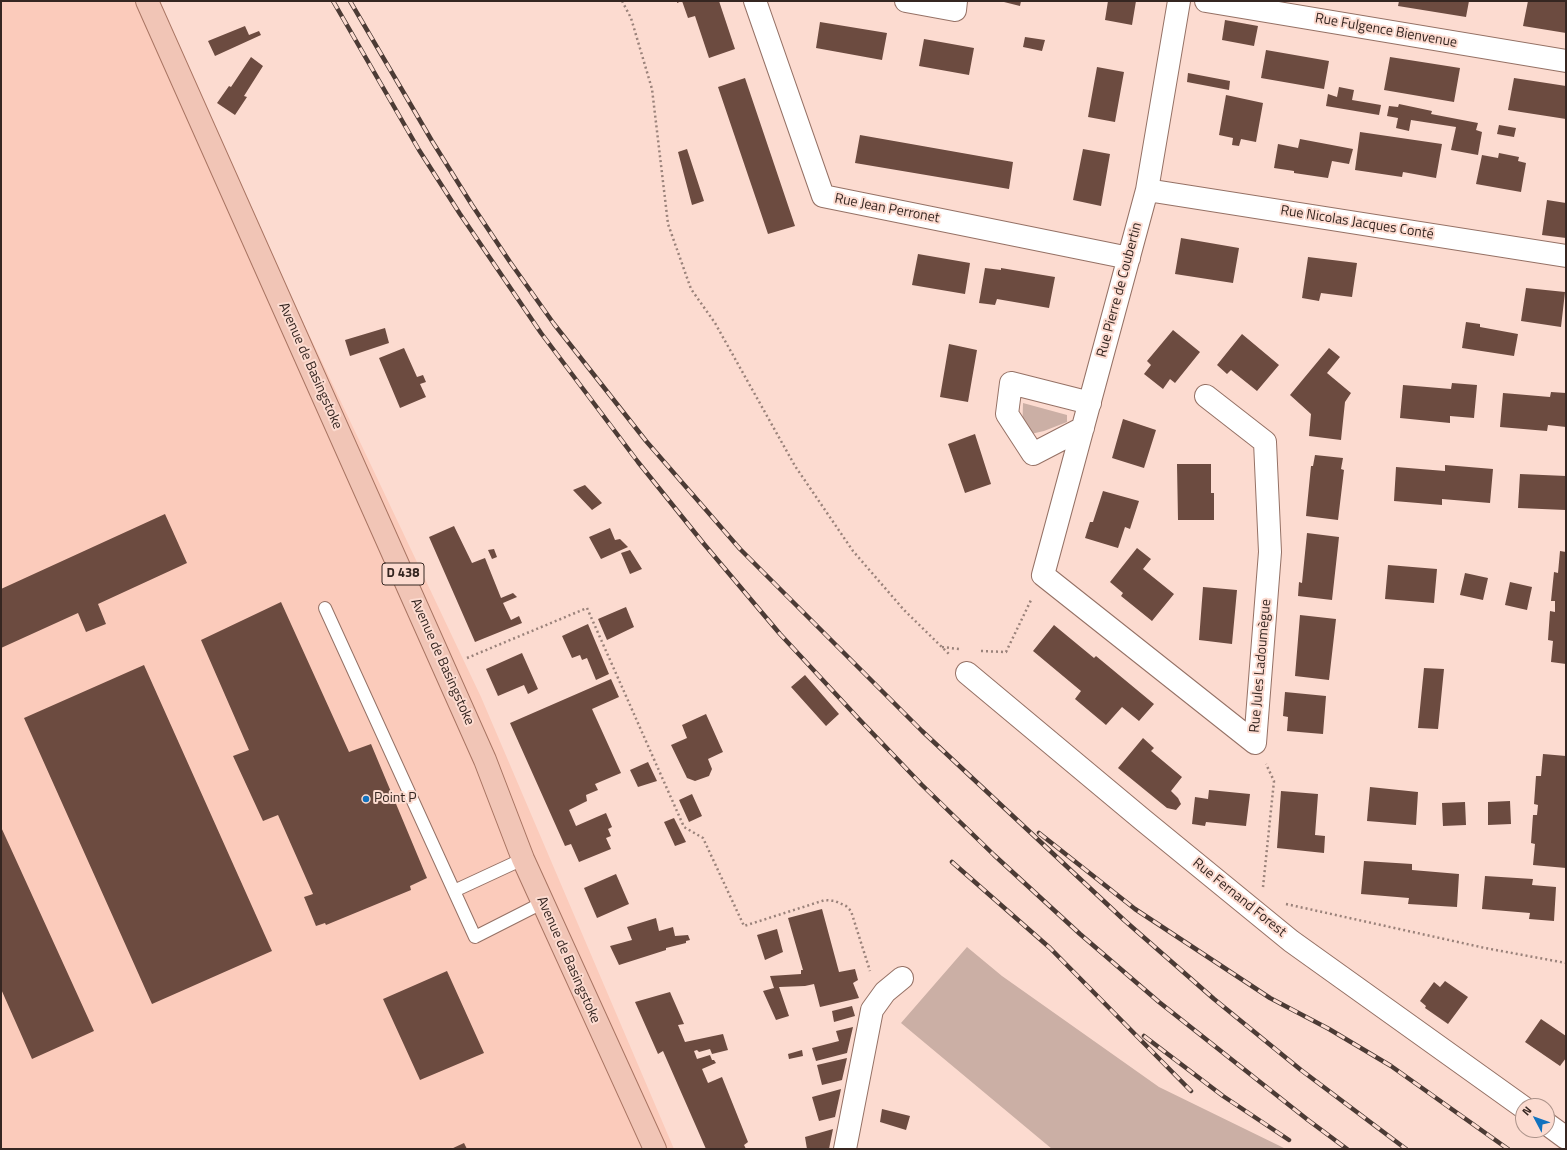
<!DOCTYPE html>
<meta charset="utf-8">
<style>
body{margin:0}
#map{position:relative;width:1567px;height:1150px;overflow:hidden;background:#fcdbd0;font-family:"Titillium Web",sans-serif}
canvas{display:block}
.frame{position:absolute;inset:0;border:2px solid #352621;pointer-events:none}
.north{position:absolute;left:1515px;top:1098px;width:40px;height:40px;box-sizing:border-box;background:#fcdbd0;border:1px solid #ac938a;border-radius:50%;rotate:311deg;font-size:11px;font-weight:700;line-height:16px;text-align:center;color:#352621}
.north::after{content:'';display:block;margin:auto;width:14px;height:18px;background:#1272be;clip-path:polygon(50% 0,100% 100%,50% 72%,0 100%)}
</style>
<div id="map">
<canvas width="1567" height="1150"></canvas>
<div class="frame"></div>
<div class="north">N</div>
</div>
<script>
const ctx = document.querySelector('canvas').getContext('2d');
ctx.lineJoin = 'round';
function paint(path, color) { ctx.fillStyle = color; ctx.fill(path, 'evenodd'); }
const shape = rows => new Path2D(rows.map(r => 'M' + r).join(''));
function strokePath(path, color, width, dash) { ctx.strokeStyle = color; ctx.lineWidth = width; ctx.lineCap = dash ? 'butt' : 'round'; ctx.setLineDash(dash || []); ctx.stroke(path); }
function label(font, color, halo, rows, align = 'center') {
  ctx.font = font + ' "Titillium Web",sans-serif'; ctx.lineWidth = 4; ctx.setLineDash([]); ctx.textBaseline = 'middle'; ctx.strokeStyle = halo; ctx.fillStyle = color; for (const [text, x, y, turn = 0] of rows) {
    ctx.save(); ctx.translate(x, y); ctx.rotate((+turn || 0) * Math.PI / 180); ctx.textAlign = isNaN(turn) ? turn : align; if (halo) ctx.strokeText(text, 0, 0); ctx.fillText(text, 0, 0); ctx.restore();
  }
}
const built = shape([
 [1,1,160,1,220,147,481,697,674,1149,1,1149]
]);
const green = shape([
 [1023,403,1067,415,1067,422,1044,431,1022,436],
 [967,947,1002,976,1159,1087,1286,1149,1052,1149,901,1023]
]);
const building = shape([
 [677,1,719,1,735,49,709,58,695,16,688,18,682,1,677,3],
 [1000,1,1021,1,1020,6],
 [1108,1,1136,1,1132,25,1105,20],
 [1399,1,1469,1,1466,17,1398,6],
 [1528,1,1566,1,1566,33,1523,26],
 [1225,20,1258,26,1254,46,1222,40],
 [820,22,887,33,882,60,816,48],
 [245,26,249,35,259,31,261,35,215,56,208,41],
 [1025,37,1045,40,1042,51,1023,47],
 [924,39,974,48,969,75,919,66],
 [1266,50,1329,61,1324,89,1261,78],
 [251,57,263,66,244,96,247,97,235,115,217,103,229,86,231,87],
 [1390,57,1460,68,1454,102,1384,90],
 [1097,67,1124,72,1115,122,1088,117],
 [1188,73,1230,81,1229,90,1187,82],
 [745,78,795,226,768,234,718,87],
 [1514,78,1566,86,1566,119,1508,110],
 [1339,87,1354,90,1352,100,1381,105,1379,115,1326,106,1328,94,1337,97],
 [1226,95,1263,103,1256,142,1241,139,1239,146,1232,145,1233,138,1219,135],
 [1399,104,1432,111,1431,114,1478,123,1476,130,1482,132,1478,155,1451,150,1456,127,1411,120,1409,131,1396,128,1398,118,1387,116,1389,106,1398,107],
 [1499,125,1516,128,1514,137,1497,134],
 [1360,132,1442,144,1436,178,1403,172,1402,177,1355,170],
 [860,135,1013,162,1009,189,855,163],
 [1300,139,1353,149,1349,164,1332,161,1328,178,1294,173,1294,171,1274,168,1278,144,1298,148],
 [687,149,704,201,692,205,678,152],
 [1083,149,1110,154,1101,206,1073,200],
 [1499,153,1519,157,1518,161,1526,163,1521,192,1476,184,1482,155,1498,158],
 [1547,200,1566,203,1566,238,1542,235],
 [1181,238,1239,248,1233,283,1175,274],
 [918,254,970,263,965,294,912,285],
 [1308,257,1357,263,1352,297,1321,293,1319,301,1302,298],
 [985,268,1001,270,1001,268,1055,277,1049,308,997,299,995,305,979,303],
 [1526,288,1565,292,1561,327,1521,321],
 [1466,322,1480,324,1480,327,1518,334,1514,356,1462,348],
 [385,328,389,343,350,356,345,340],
 [1173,330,1200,352,1175,383,1170,379,1163,389,1144,374,1151,365,1147,361],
 [1242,334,1279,365,1257,391,1231,370,1227,374,1217,365],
 [949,344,977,350,968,402,940,397],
 [404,348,417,377,423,375,426,382,420,384,426,397,400,408,379,358],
 [1329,348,1340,357,1327,373,1351,393,1345,402,1341,440,1309,436,1311,414,1290,395],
 [1452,383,1477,385,1474,418,1450,416,1450,423,1400,418,1403,385,1451,389],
 [1551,392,1566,393,1566,427,1548,425,1547,431,1500,427,1503,393,1550,397],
 [1123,419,1156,430,1144,468,1112,458],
 [975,434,991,484,965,493,948,444],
 [1315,455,1343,458,1341,469,1344,470,1338,520,1306,516,1311,466,1313,466],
 [1177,464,1211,464,1211,493,1214,493,1214,520,1178,520],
 [1445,465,1493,469,1490,503,1442,499,1442,505,1394,501,1396,467,1445,471],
 [1520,474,1566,476,1566,510,1518,508],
 [585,485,602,503,592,510,573,490],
 [1103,491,1139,501,1130,529,1125,527,1118,548,1085,538,1090,522,1093,522],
 [165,514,187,563,98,604,106,624,86,632,78,613,1,648,1,589],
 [454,526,472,563,485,558,501,598,513,593,517,597,503,603,511,620,519,616,522,623,475,642,429,537],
 [610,528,615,540,620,539,628,547,601,559,589,537],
 [1307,533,1339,537,1332,600,1298,596,1299,582,1302,583],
 [1137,548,1151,559,1143,569,1174,594,1152,621,1121,596,1123,593,1110,582],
 [494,549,497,557,492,559,488,550],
 [630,550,642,569,630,574,621,553],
 [1560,551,1566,552,1566,664,1551,662,1553,641,1548,640,1550,611,1555,612,1555,601,1551,601,1554,572,1558,573],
 [1388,565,1437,569,1434,603,1385,599],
 [1465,573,1488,578,1483,600,1460,595],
 [1510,582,1532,587,1527,610,1505,605],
 [1203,587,1237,590,1232,644,1199,640],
 [281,602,349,752,371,744,427,878,410,886,411,890,326,925,325,923,316,926,304,897,313,894,278,815,263,821,233,756,249,750,201,640],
 [626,607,634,627,607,640,598,619],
 [1300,615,1336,619,1329,680,1295,676],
 [588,624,609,674,596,680,587,658,582,660,580,655,572,658,562,636],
 [1054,625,1094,658,1096,656,1154,704,1139,721,1122,707,1106,725,1075,699,1081,691,1033,651],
 [522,653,538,689,528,694,524,685,498,696,486,669],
 [144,665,272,951,152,1004,24,718],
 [1424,668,1444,669,1438,729,1418,728],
 [805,675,839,714,826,726,791,687],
 [611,679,619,697,592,709,621,773,595,784,598,790,586,795,587,801,569,810,576,826,606,813,612,827,608,829,611,836,606,838,611,849,579,862,571,844,565,846,510,723],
 [1285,692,1326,696,1323,734,1287,731,1288,717,1283,716],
 [706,714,723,752,708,759,712,769,709,776,695,781,687,778,671,745,687,738,682,725],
 [1143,738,1154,748,1151,751,1182,777,1171,791,1178,798,1181,804,1176,810,1167,808,1118,768],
 [1543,754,1566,756,1566,868,1533,865,1535,844,1531,843,1533,815,1537,815,1538,805,1534,804,1536,776,1541,776],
 [648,762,657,781,638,787,630,770],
 [1370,787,1418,792,1416,825,1367,821],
 [1209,790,1250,794,1246,826,1206,822,1205,826,1192,824,1195,797,1208,799],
 [1281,791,1318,794,1315,835,1325,836,1324,853,1277,848],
 [692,794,702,816,689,822,679,800],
 [1510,801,1511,824,1488,825,1488,802],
 [1465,802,1466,825,1443,826,1442,803],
 [674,818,686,842,675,846,664,822],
 [1,827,94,1031,32,1059,1,989],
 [1364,861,1412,864,1412,870,1459,874,1457,907,1408,904,1409,898,1361,894],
 [616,874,629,904,597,918,584,888],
 [1485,876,1533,879,1532,885,1556,887,1554,921,1529,919,1530,913,1482,909],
 [822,909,839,972,855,969,858,980,853,983,859,998,820,1007,814,984,805,986,779,987,789,1016,776,1020,763,991,774,988,770,976,801,974,801,970,803,970,788,918],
 [656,918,659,931,673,927,675,936,688,935,690,940,686,941,686,943,666,948,666,950,619,965,610,946,632,940,627,927],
 [777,929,783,952,765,960,757,935],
 [447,971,484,1053,420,1080,383,999],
 [1445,981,1468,997,1448,1024,1425,1008,1426,1006,1420,1001,1434,982,1440,987],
 [670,992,684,1024,678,1025,685,1042,723,1034,728,1050,712,1054,710,1049,699,1052,697,1050,694,1051,697,1059,710,1055,712,1060,714,1060,716,1063,702,1069,708,1083,722,1077,748,1142,744,1145,746,1149,706,1149,663,1051,658,1054,635,1002],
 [852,1006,855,1016,834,1022,832,1011],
 [1541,1019,1566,1036,1566,1058,1560,1066,1525,1042],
 [853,1027,847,1053,816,1061,812,1048,839,1041,836,1031],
 [802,1050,803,1056,789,1059,788,1054],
 [847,1058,842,1080,822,1085,817,1065],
 [841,1089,835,1117,819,1121,812,1097],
 [882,1109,910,1116,906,1130,880,1122],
 [833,1129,829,1149,807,1149,805,1137],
 [464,1143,467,1149,451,1149]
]);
const path = shape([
 [622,1,631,18,652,89,668,224,691,289,715,323,795,466,853,551,904,610,950,655],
 [942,647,959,649],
 [981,651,1006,652,1032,598],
 [467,658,587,608,684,827,703,838,744,926,825,900,835,901,846,906,851,911,870,971],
 [1263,887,1274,781,1266,764],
 [1286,904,1485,948,1566,963]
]);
const service = shape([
 [325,608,454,891,523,859],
 [454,891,475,937,542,903]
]);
const minor = shape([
 [755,1,823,196,1129,258],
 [906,1,955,10,956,1],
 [1179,1,1147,190,1043,575,1255,743,1270,552,1265,442,1206,396],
 [1206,1,1566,61],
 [1147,190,1566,256],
 [1083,428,1033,454,1007,414,1011,383,1090,403],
 [967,673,1143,820,1291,941,1523,1107],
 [1547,1124,1566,1138],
 [845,1149,872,1010,885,992,902,978]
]);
const primary = shape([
 [147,1,485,760,523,859,655,1149]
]);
const rail = shape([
 [333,1,419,150,460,214,541,333,638,462,704,544,780,634,858,718,922,785,994,855,1080,934,1159,1002,1308,1120,1347,1149],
 [350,1,432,141,472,205,510,262,554,324,646,441,740,549,922,731,1124,920,1214,999,1301,1070,1406,1149],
 [1039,833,1135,909,1270,998,1329,1029,1391,1066,1508,1149],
 [952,862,1050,948,1191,1091],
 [1144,1036,1223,1096,1289,1140]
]);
const markers = [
 [366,799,4,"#1272be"]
];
const shields = [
 [403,574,42]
];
const shieldNames = [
 ["D 438",403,574]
];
const streetNames = [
 ["Rue Fulgence Bienvenue",1386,31,10],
 ["Rue Jean Perronet",887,209,11],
 ["Rue Nicolas Jacques Conté",1357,223,9],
 ["Rue Pierre de Coubertin",1120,290,-75],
 ["Avenue de Basingstoke",310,366,66],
 ["Avenue de Basingstoke",442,662,66],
 ["Rue Jules Ladoumègue",1261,666,-85],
 ["Rue Fernand Forest",1239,898,39],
 ["Avenue de Basingstoke",568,960,66]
];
const poiNames = [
 ["Point P",374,799]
];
paint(built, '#fbcbbb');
paint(green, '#cbafa5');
paint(building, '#6c4b40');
strokePath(service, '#957165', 14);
strokePath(minor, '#957165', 24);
strokePath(primary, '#a97563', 24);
strokePath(path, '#9a827a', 2.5, [2, 3]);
strokePath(service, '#fff', 12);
strokePath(minor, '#fff', 22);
strokePath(primary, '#f1c5b6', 22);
strokePath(rail, '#4c3b35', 4.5);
strokePath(rail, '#fcdbd0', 3, [9]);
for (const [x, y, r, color] of markers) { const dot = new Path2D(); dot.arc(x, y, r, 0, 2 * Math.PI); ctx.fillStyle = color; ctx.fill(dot); strokePath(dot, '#fcdbd0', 1.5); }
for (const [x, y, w] of shields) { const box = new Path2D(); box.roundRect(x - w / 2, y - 11, w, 22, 3); ctx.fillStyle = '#fcdbd0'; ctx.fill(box); strokePath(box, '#352621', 1); }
label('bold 13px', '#352621', null, shieldNames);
label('14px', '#352621', '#fcdbd0', streetNames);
label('14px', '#352621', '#fcdbd0', poiNames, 'left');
</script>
